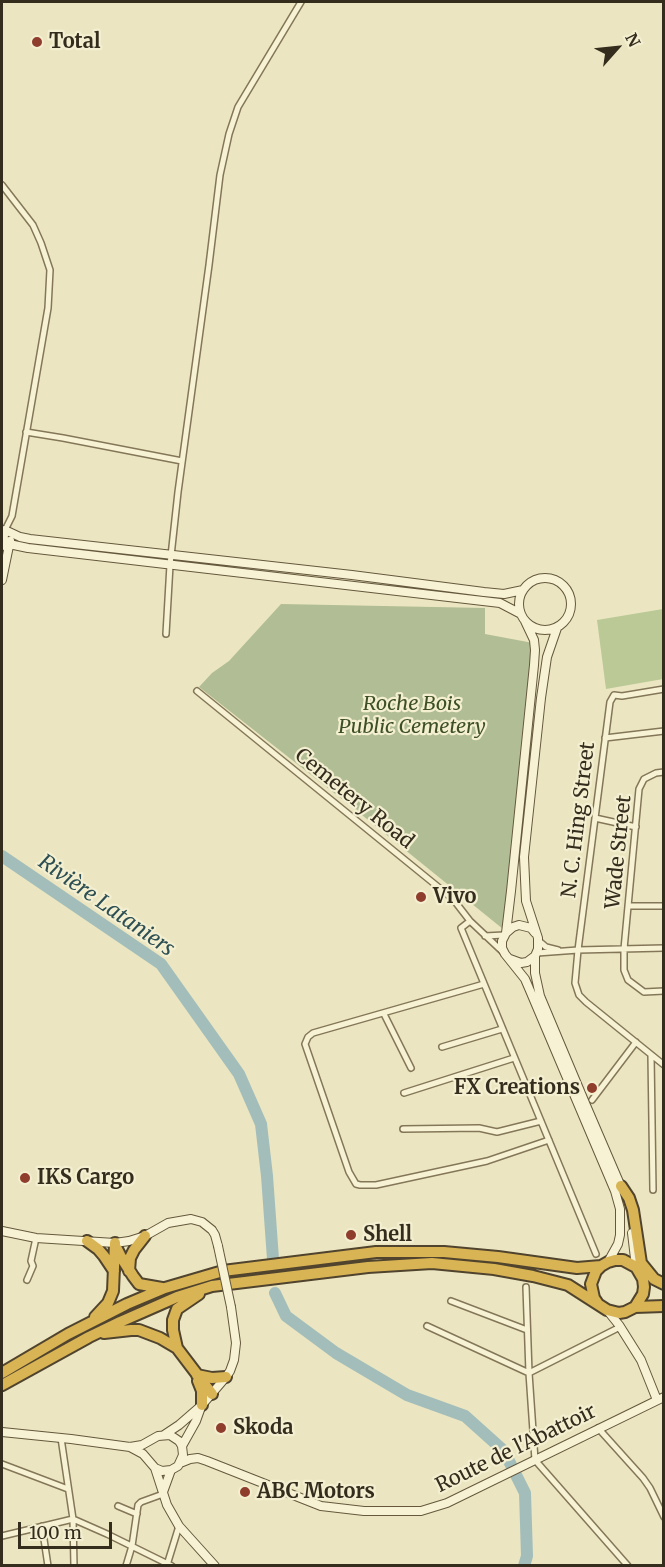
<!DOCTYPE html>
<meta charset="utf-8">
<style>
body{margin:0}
#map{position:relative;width:665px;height:1567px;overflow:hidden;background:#ebe6c1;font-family:Merriweather,serif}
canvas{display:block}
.frame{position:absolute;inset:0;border:3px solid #342c1d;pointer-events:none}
.north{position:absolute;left:587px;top:18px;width:60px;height:60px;-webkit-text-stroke:4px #f3efd0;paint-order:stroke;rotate:63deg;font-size:16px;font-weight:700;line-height:24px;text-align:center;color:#342c1d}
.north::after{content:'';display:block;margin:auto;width:21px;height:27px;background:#342c1d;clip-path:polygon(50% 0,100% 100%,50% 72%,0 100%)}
.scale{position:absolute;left:18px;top:1522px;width:94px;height:27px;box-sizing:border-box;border:3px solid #342c1d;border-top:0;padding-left:8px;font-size:18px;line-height:21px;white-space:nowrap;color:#342c1d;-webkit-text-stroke:4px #f3efd0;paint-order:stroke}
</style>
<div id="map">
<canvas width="665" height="1567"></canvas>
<div class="frame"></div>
<div class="north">N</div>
<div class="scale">100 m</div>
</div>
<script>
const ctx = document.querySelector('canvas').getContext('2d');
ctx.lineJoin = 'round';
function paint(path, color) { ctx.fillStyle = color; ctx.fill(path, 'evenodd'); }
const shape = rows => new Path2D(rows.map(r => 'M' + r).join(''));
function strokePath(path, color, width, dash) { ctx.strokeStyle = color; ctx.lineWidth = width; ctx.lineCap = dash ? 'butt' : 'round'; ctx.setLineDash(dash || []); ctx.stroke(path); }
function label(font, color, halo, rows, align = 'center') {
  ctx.font = font + ' Merriweather,serif'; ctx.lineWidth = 4.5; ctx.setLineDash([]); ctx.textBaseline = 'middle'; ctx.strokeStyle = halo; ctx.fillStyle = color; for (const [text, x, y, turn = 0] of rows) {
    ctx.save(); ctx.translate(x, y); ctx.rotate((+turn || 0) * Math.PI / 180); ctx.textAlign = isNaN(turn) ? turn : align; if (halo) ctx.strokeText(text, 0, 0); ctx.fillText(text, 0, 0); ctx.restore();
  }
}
const green = shape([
 [663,609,663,679,606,689,597,620]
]);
const cemetery = shape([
 [281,604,485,608,485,634,533,643,519,786,503,929,352,807,199,687,212,673,229,661]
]);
const river = shape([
 [2,856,161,964,239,1074,261,1124,267,1176,273,1259],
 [275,1293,286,1316,336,1353,407,1395,465,1416,504,1451,525,1493,527,1556,524,1566]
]);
const street = shape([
 [2,185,33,225,41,243,50,270,48,308,12,516,5,530,2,529],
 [26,432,63,438,182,461],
 [166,634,170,565,178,492,209,265,220,175,229,134,238,107,301,2],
 [664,689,622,696,614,695,610,702,578,950,575,983,579,995,586,1002,664,1065],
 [197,691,453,899,470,921,504,953],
 [605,738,664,731],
 [664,772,656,773,644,779,639,789,624,949,624,970,628,980,644,992,664,991],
 [595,818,636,827],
 [628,906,664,906],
 [470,921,461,928,596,1254],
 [485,936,504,935],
 [539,941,546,947,558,950],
 [537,953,578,950,664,948],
 [484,984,313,1033,308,1037,305,1044,349,1172,356,1184,360,1185,376,1185,487,1161,549,1140],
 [384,1014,411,1068],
 [442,1047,502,1029],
 [651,1055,653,1190],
 [404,1093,514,1058],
 [592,1100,636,1042],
 [403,1129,479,1128,497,1132,541,1121],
 [27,1280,33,1266,31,1261,36,1238],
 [526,1287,529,1373,535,1460,628,1566],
 [451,1301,527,1330],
 [427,1326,529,1373,620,1327],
 [598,1428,643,1478,650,1488,664,1517],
 [61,1438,73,1519,74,1566],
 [2,1464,68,1489],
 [118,1506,137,1514],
 [42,1526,48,1566],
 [2,1536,73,1519,107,1534,172,1566],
 [167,1565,179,1526],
 [126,1566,132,1546,138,1505,141,1502,163,1494]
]);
const secondary = shape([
 [3,539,9,544,28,548,500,603,521,614],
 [2,546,5,530,20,537,30,539,352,575,484,592,504,594,523,590],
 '519 604a26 26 0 1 1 52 0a26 26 0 1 1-52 0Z',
 [2,580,10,541],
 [525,621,534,640,535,650,534,665,511,891,506,933,502,941,502,948,505,954,525,979,531,993,615,1191,620,1209,620,1235,618,1244,608,1262],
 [506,933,513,927,519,925,531,928,535,933],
 [535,956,535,973,540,996,585,1103,622,1189],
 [510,959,521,963,527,962,535,956,538,949,538,938,526,901,524,857,541,698,547,657,557,628],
 [2,1231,36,1238,115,1243,129,1241,145,1236,168,1223,191,1219,202,1222,212,1230,215,1235,218,1246],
 [632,1233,636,1267],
 [607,1310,619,1325,641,1360,657,1400],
 [2,1432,71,1439,130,1447,142,1445,158,1436,170,1435,179,1441,182,1446,183,1455,178,1466,171,1470,162,1471,155,1468,143,1454,130,1447],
 [164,1435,179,1425,202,1405,226,1377,230,1371,234,1360,236,1343,231,1307],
 [182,1446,196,1421,201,1407],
 [180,1463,190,1459,198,1458,207,1461,321,1506,364,1511,421,1511,447,1503,664,1397],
 [155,1468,167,1505,179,1526,215,1566],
 [163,1492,171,1470]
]);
const highway = shape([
 [621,1186,629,1198,633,1210,641,1263,654,1279,664,1284],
 [87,1241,98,1249,104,1256,114,1271],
 [117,1249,121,1257,133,1276,139,1284,162,1288],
 [129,1271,130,1258,134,1250,145,1236],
 [199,1294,177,1309,173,1320,173,1330,177,1348,212,1394],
 [635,1307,664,1306],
 [95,1317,108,1303,113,1291,115,1243],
 [104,1333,131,1330,139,1330,160,1338,177,1348],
 [2,1373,68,1334,127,1304,165,1288,223,1271,376,1252,444,1252,498,1257,577,1268,601,1266],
 [197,1375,212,1378,226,1377],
 [198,1381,202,1391,202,1405],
 [2,1385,89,1337,120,1322,177,1297,212,1286,368,1267,432,1263,494,1269,533,1276,568,1285,607,1310,619,1313,625,1312,635,1307,643,1294,644,1287,643,1279,636,1267,623,1260,615,1260,608,1262,601,1266,596,1271,591,1284,594,1298,598,1304]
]);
const secondaryBridge = shape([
 [218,1246,231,1307]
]);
const markers = [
 [37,42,6,"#8f3d2c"],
 [421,897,6,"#8f3d2c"],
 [592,1088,6,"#8f3d2c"],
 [25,1178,6,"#8f3d2c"],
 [351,1235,6,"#8f3d2c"],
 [221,1428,6,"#8f3d2c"],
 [245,1492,6,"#8f3d2c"]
];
const poiNames = [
 ["Total",49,42],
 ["Vivo",433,897],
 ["FX Creations",580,1088,"right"],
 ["IKS Cargo",37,1178],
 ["Shell",363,1235],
 ["Skoda",233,1428],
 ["ABC Motors",257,1492]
];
const parkNames = [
 ["Roche Bois",412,704],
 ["Public Cemetery",412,727]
];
const streetNames = [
 ["Cemetery Road",354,799,39],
 ["N. C. Hing Street",579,820,-83],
 ["Wade Street",619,852,-84],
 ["Route de l'Abattoir",516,1449,-26]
];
const waterNames = [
 ["Rivière Lataniers",106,906,35]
];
paint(green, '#bac995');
paint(cemetery, '#b1bd94');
strokePath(river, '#a3beba', 12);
strokePath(street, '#847759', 8);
strokePath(secondary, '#65583d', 10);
strokePath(highway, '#51442e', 14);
strokePath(street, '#f7f2d3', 5);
strokePath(secondary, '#f7f2d3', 8);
strokePath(highway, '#d8b454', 10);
strokePath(secondaryBridge, '#65583d', 10, []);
strokePath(secondaryBridge, '#f7f2d3', 8);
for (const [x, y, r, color] of markers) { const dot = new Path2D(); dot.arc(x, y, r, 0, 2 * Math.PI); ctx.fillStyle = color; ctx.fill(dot); strokePath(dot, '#f3efd0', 2); }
label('bold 20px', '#342c1d', '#f3efd0', poiNames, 'left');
label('italic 20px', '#3d4f25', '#f3efd0', parkNames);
label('20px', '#342c1d', '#f3efd0', streetNames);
label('italic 21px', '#2d4f53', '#f3efd0', waterNames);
</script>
